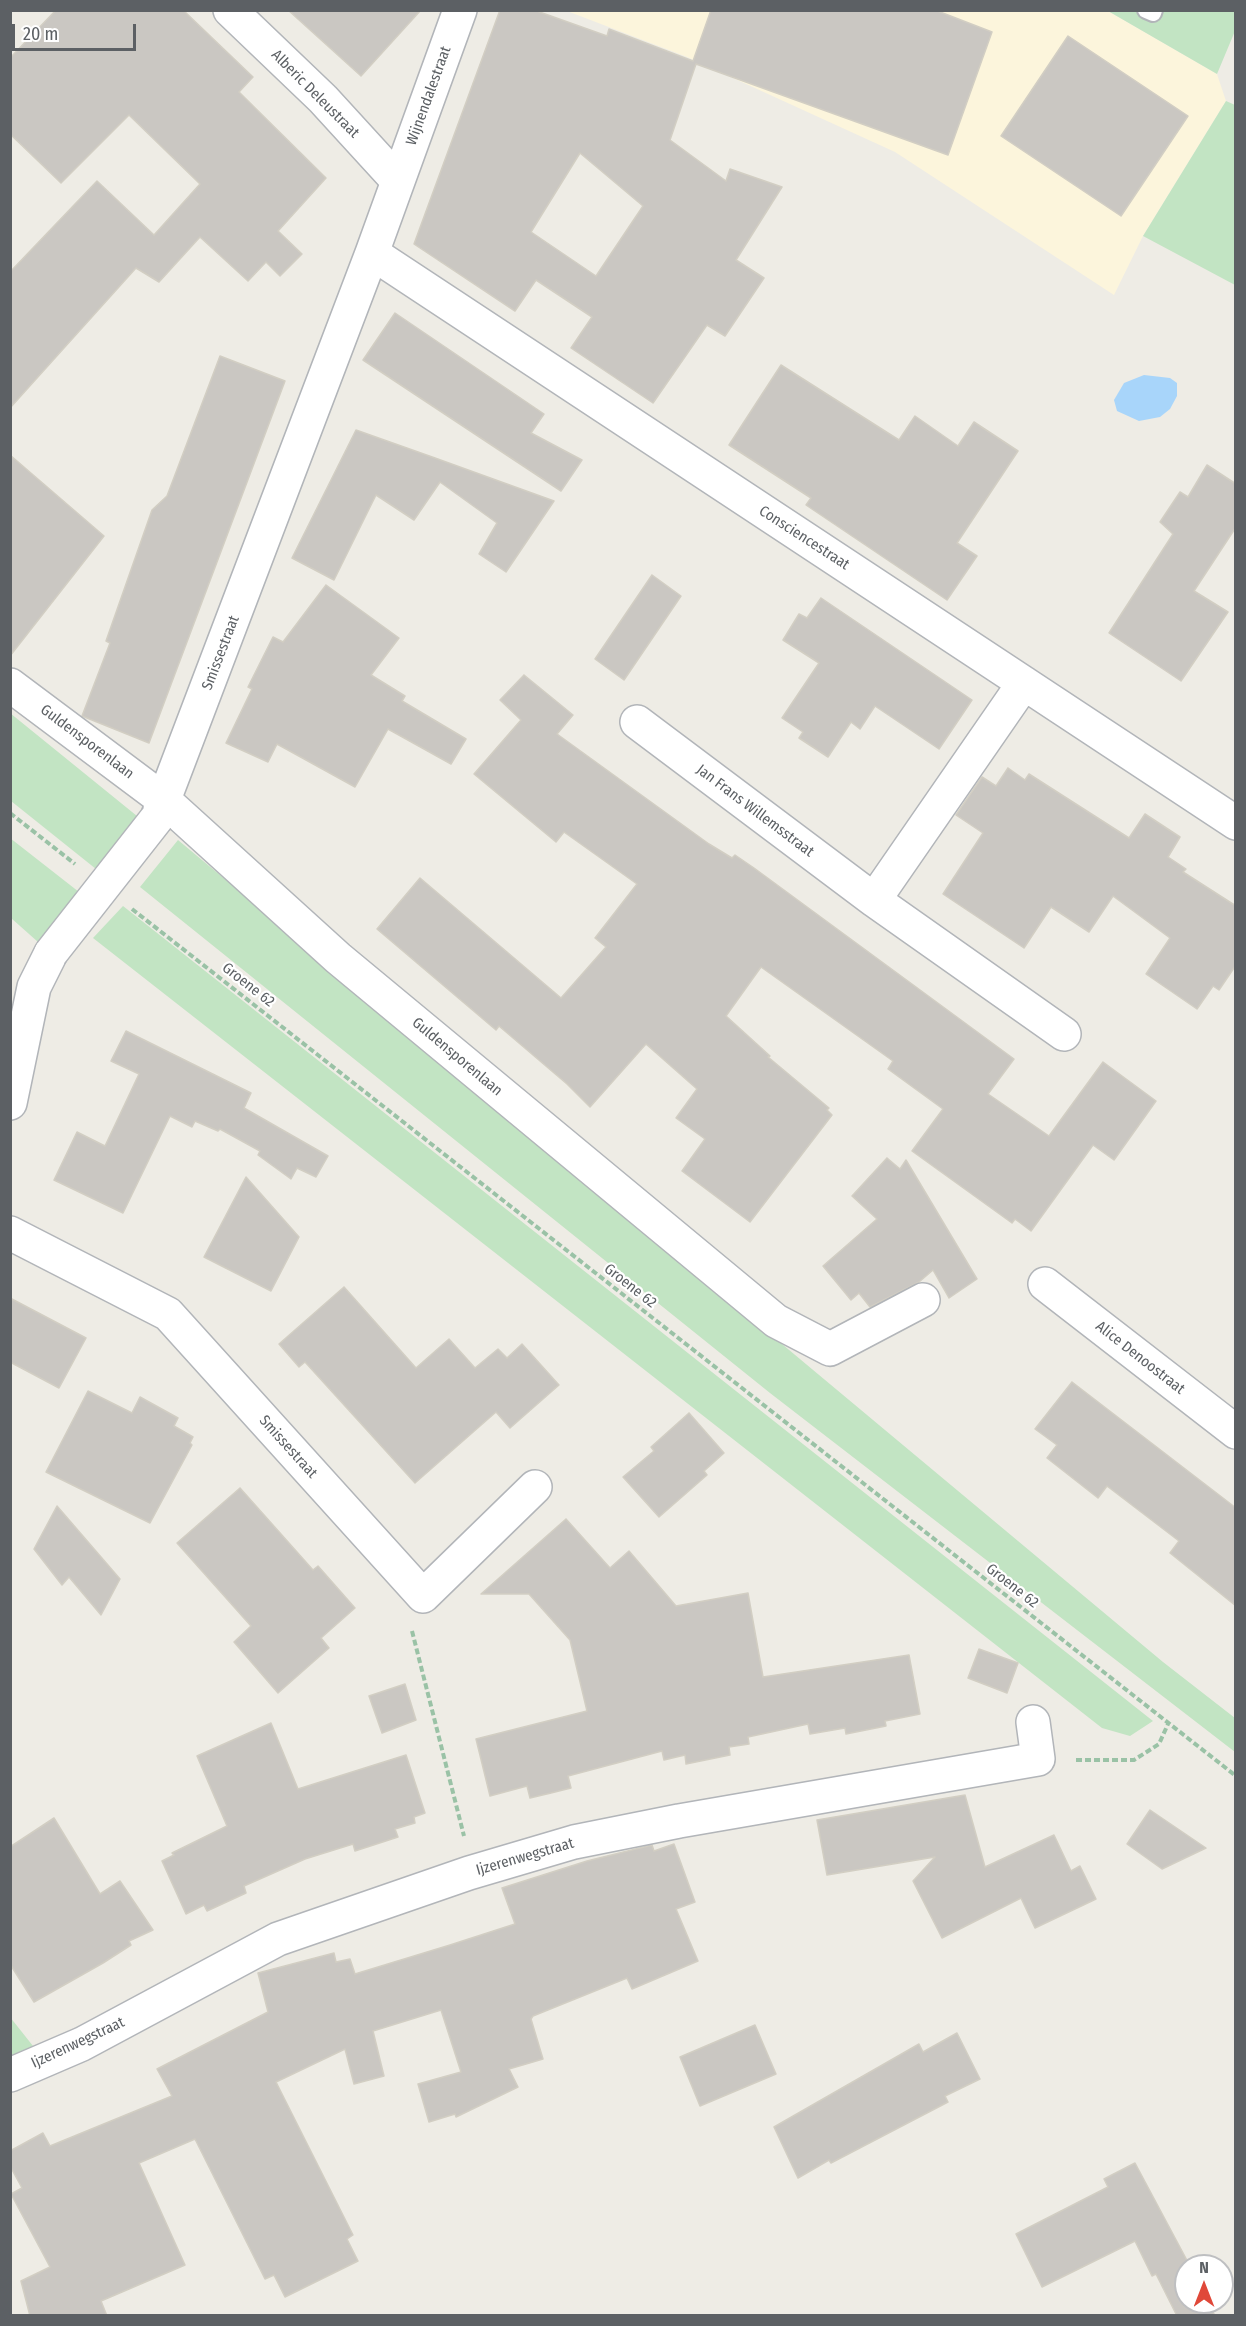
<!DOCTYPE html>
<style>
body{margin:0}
#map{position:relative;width:1246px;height:2326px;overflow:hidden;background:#eeece5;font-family:"Fira Sans Condensed",sans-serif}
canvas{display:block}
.frame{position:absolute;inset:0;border:12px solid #5c6064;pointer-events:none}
.north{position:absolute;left:1174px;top:2254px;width:60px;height:60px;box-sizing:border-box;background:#fff;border:2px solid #bebfc1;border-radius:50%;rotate:0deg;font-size:16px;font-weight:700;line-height:24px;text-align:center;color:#5c6064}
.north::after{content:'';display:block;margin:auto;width:21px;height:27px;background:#e04839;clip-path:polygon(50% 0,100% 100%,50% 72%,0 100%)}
.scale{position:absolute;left:12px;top:24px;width:124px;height:27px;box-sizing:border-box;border:3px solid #5c6064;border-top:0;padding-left:8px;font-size:18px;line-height:21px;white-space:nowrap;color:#5c6064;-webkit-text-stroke:4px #fff;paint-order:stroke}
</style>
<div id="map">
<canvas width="1246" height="2326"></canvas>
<div class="frame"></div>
<div class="north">N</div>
<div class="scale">20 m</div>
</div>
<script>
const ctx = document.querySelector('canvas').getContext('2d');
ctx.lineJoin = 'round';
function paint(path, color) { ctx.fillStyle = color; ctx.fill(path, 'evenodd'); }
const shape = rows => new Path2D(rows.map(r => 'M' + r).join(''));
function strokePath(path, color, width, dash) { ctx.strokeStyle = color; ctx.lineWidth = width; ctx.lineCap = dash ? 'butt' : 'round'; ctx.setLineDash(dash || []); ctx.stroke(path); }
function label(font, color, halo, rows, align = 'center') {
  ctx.font = font + ' "Fira Sans Condensed",sans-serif'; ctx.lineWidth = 4.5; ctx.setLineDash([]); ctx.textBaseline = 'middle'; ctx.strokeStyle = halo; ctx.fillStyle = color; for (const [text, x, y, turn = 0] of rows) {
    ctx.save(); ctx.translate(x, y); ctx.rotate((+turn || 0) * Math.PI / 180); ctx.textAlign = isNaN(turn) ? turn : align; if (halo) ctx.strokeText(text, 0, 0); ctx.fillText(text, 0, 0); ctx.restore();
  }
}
const commercial = shape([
 [567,11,1108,11,1217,74,1226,101,1143,236,1114,295,895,152,687,57]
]);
const green = shape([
 [1108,11,1235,11,1235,31,1217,74],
 [1226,101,1235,105,1235,285,1143,236],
 [10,713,137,816,96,869,11,801],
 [10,838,79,892,38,942,11,918],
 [178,840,1163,1662,1235,1718,1235,1752,770,1393,140,887],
 [123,906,1153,1721,1130,1736,1102,1728,93,938],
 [10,2017,33,2046,11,2056,10,2056]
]);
const water = shape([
 [1144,375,1170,378,1177,383,1177,396,1170,409,1160,417,1139,421,1117,411,1114,400,1124,383]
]);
const building = shape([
 [56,10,183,10,253,77,239,92,326,178,278,231,302,254,280,276,266,262,248,281,200,237,159,282,136,268,10,408,10,272,97,181,154,235,200,184,129,115,61,183,10,134,10,58,56,10],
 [288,10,421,10,361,76,288,10],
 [500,10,534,10,607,36,609,29,693,61,711,10,935,10,992,32,948,155,696,64,670,140,726,181,730,169,782,187,736,260,764,278,725,336,707,325,653,403,571,348,592,317,536,280,515,311,414,244,500,10],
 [580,153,643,206,596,276,531,232,580,153],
 [1068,36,1188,116,1121,216,1001,136,1068,36],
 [395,313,544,414,531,433,582,460,561,491,363,360,395,313],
 [220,356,285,381,149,743,82,716,110,643,106,641,152,510,167,496,220,356],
 [781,365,899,440,915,416,958,446,974,422,1018,451,957,543,977,556,947,600,806,505,811,498,729,445,781,365],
 [356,430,435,458,554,501,506,572,479,554,497,523,440,482,414,520,376,495,334,580,292,558,356,430],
 [10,455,104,536,10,656,10,455],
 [1207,465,1236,484,1236,527,1194,591,1228,612,1181,681,1109,633,1173,534,1160,522,1180,492,1188,497,1207,465],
 [652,575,681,596,624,680,595,659,652,575],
 [326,585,399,638,371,675,405,696,402,701,466,739,451,764,388,729,355,787,277,744,268,762,226,743,252,689,248,687,273,637,283,642,326,585],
 [821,598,972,700,939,749,875,706,860,729,851,722,828,757,799,738,803,732,782,718,819,663,783,640,799,614,807,618,821,598],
 [524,675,573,715,557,734,709,844,732,858,735,855,754,868,1014,1059,988,1094,1049,1136,1103,1062,1156,1101,1114,1160,1093,1145,1031,1231,1015,1219,1012,1223,912,1151,943,1109,888,1069,893,1061,761,967,726,1016,770,1056,768,1057,829,1108,827,1110,832,1115,750,1222,682,1171,705,1139,676,1118,697,1089,646,1044,590,1107,567,1084,499,1026,496,1030,377,929,420,878,561,998,606,947,595,938,637,884,564,832,556,842,474,774,521,720,500,700,524,675],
 [1008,768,1025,780,1029,774,1129,838,1145,814,1180,837,1168,857,1186,869,1183,872,1236,906,1236,965,1219,990,1213,986,1197,1009,1146,974,1170,938,1113,896,1089,932,1051,907,1024,948,943,894,983,833,956,815,982,777,996,786,1008,768],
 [126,1031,251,1093,244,1108,328,1156,316,1177,297,1168,291,1179,258,1155,260,1151,220,1129,218,1131,195,1121,192,1127,170,1116,123,1213,54,1180,77,1132,105,1146,139,1074,111,1061,126,1031],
 [887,1158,900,1169,906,1160,977,1279,949,1298,933,1270,919,1282,870,1307,859,1293,851,1300,823,1266,877,1219,852,1196,887,1158],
 [246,1177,299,1237,271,1291,204,1257,246,1177],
 [344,1287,416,1368,449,1339,475,1368,498,1349,507,1358,522,1344,559,1385,510,1428,496,1412,415,1483,305,1362,299,1367,279,1344,344,1287],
 [10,1298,86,1338,59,1388,10,1362,10,1298],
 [1072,1382,1236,1508,1236,1606,1170,1553,1179,1541,1107,1486,1098,1498,1047,1458,1057,1445,1035,1429,1072,1382],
 [88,1391,132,1413,140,1397,178,1418,174,1426,193,1437,190,1443,192,1445,150,1523,46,1472,88,1391],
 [689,1413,724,1453,704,1471,707,1475,659,1517,623,1477,654,1451,651,1447,689,1413],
 [240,1488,313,1570,318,1566,355,1608,321,1638,329,1648,278,1693,234,1642,251,1626,177,1543,240,1488],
 [57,1506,120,1579,101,1615,69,1577,62,1585,34,1549,57,1506],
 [566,1519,610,1568,629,1551,676,1606,748,1593,763,1677,909,1655,920,1714,885,1721,886,1726,846,1734,845,1728,810,1734,808,1724,748,1737,749,1744,729,1747,730,1755,686,1764,685,1755,664,1760,662,1751,568,1776,571,1788,551,1793,530,1798,527,1786,490,1796,476,1739,587,1711,570,1640,529,1594,481,1594,566,1519],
 [979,1649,1018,1663,1007,1693,968,1678,979,1649],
 [405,1684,416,1720,382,1733,369,1696,405,1684],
 [271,1723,298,1789,406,1755,425,1813,414,1817,415,1823,395,1829,398,1837,355,1851,353,1844,305,1859,244,1886,246,1893,207,1911,204,1905,186,1914,162,1861,174,1855,172,1853,227,1826,197,1756,271,1723],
 [965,1795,985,1867,1054,1835,1071,1871,1080,1866,1096,1899,1035,1928,1021,1898,942,1938,913,1881,935,1857,827,1875,817,1820,965,1795],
 [1150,1810,1206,1848,1162,1869,1127,1844,1150,1810],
 [54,1818,100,1894,120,1881,153,1930,129,1941,131,1945,103,1963,34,2002,10,1964,10,1847,54,1818],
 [674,1844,695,1902,676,1909,698,1961,632,1989,627,1978,533,2016,531,2019,543,2059,509,2069,518,2087,456,2117,455,2114,429,2122,418,2084,461,2072,441,2010,373,2031,384,2076,354,2084,345,2049,276,2082,353,2235,347,2239,358,2261,285,2297,274,2275,265,2279,195,2139,139,2163,185,2265,101,2301,107,2316,30,2316,21,2281,50,2267,11,2194,22,2188,10,2166,10,2151,43,2133,50,2146,172,2096,157,2069,268,2012,258,1973,334,1953,336,1962,350,1959,355,1974,450,1945,515,1924,502,1888,587,1861,652,1845,654,1851,674,1844],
 [755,2025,776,2074,700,2106,680,2057,755,2025],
 [957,2033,980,2079,945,2096,948,2102,831,2163,829,2160,798,2178,774,2127,919,2044,923,2052,957,2033],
 [1135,2163,1190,2266,1186,2266,1186,2302,1208,2302,1215,2316,1177,2316,1156,2274,1152,2276,1135,2241,1042,2287,1016,2234,1108,2187,1104,2179,1135,2163]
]);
const path = shape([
 [10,813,75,864],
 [132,909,1236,1776],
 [412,1631,464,1836],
 [1076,1760,1134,1760,1159,1744,1168,1724]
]);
const service = shape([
 [1146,10,1153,13,1154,10]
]);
const minor = shape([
 [230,10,323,99,398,181],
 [372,253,1236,823],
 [10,685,165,801,338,958,776,1321,830,1349,923,1300],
 [637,722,874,900,1064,1034],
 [157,818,372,253,460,10],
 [874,900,1024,683],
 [10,1103,34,987,51,953],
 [10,1233,168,1314,423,1596,535,1487],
 [1045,1284,1236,1432],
 [10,2075,82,2044,278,1939,469,1873,574,1842,679,1821,1038,1759,1033,1722]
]);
const minorBridge = shape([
 [51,953,157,818]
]);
const streetNames = [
 ["Alberic Deleustraat",315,94,45],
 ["Wijnendalestraat",429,96,-70],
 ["Consciencestraat",804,538,33],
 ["Smissestraat",221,653,-69],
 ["Guldensporenlaan",87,742,37],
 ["Jan Frans Willemsstraat",755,811,37],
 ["Groene 62",248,985,38],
 ["Guldensporenlaan",457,1057,40],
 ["Groene 62",630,1286,38],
 ["Alice Denoostraat",1140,1358,38],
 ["Smissestraat",288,1447,48],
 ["Groene 62",1012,1586,38],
 ["Ijzerenwegstraat",525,1857,-16],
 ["Ijzerenwegstraat",78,2043,-25]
];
paint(commercial, '#fcf5dc');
paint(green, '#c2e4c3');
paint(water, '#a8d5fa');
paint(building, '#cac7c2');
strokePath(building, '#d2cec3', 1.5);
strokePath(service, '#b2b5b9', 20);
strokePath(minor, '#b2b5b9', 36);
strokePath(path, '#9ac2a6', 4, [6, 3]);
strokePath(service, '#fff', 16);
strokePath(minor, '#fff', 33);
strokePath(minorBridge, '#b2b5b9', 36, []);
strokePath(minorBridge, '#fff', 33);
label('15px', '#5c6064', '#fff', streetNames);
</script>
